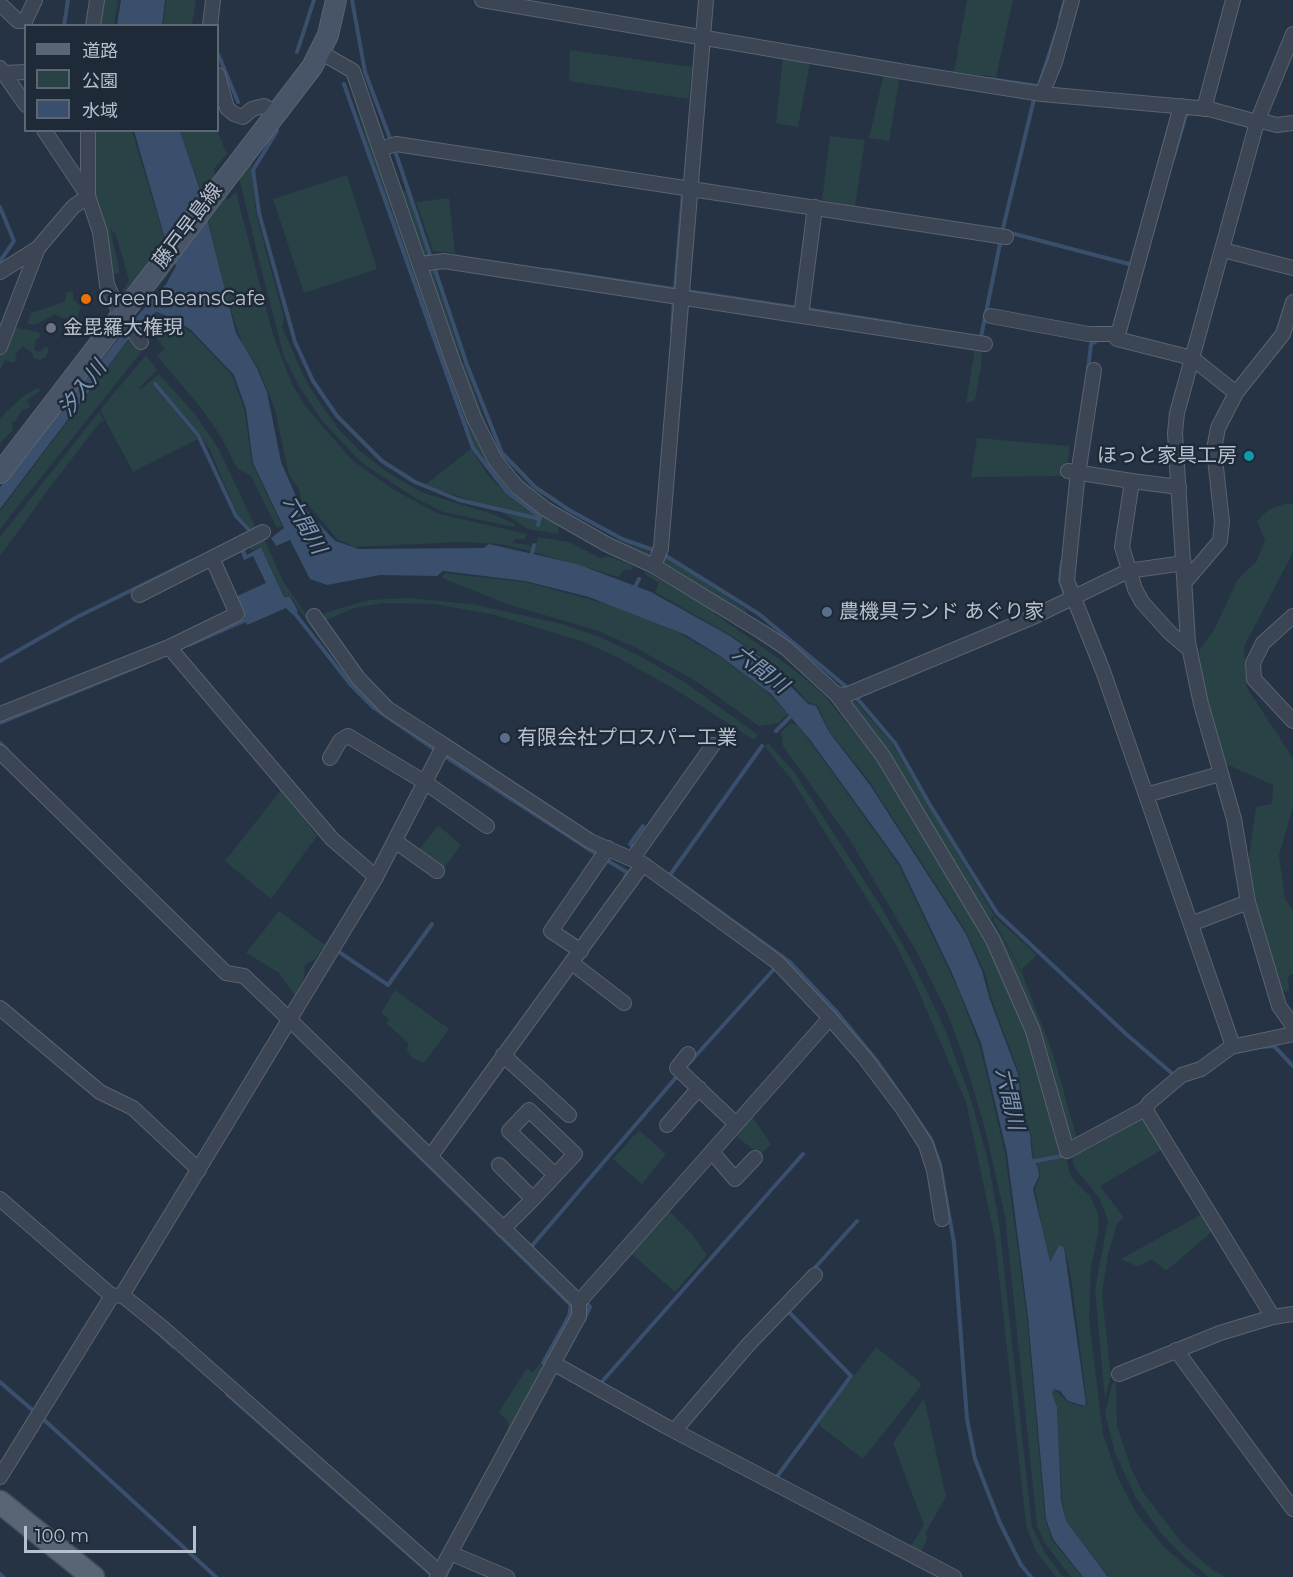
<!DOCTYPE html>
<meta charset="utf-8">
<style>
body{margin:0}
#map{position:relative;width:1293px;height:1577px;overflow:hidden;background:#263344;font-family:Montserrat,"Noto Sans JP",sans-serif}
canvas{display:block}
.legend{position:absolute;left:24px;top:24px;width:195px;height:108px;box-sizing:border-box;background:#1f2a39;border:2px solid #5c6674;margin:0;padding:8px 10px;list-style:none;font-size:18px;color:#b8c0cd}
.legend li{display:flex;align-items:center;gap:12px;height:30px}
.legend b{width:30px;border:2px solid #5c6674}
.scale{position:absolute;left:24px;top:1526px;width:172px;height:27px;box-sizing:border-box;border:3px solid #b8c0cd;border-top:0;padding-left:8px;font-size:18px;line-height:21px;white-space:nowrap;color:#b8c0cd;-webkit-text-stroke:4px #1f2a39;paint-order:stroke}
</style>
<div id="map">
<canvas width="1293" height="1577"></canvas>
<ul class="legend">
<li><b style="height:8px;background:#596474"></b>道路</li>
<li><b style="height:16px;background:#284245"></b>公園</li>
<li><b style="height:16px;background:#394f6c"></b>水域</li>
</ul>
<div class="scale">100 m</div>
</div>
<script>
const ctx = document.querySelector('canvas').getContext('2d');
ctx.lineJoin = 'round';
function paint(path, color) { ctx.fillStyle = color; ctx.fill(path, 'evenodd'); }
const shape = rows => new Path2D(rows.map(r => 'M' + r).join(''));
function strokePath(path, color, width, dash) { ctx.strokeStyle = color; ctx.lineWidth = width; ctx.lineCap = dash ? 'butt' : 'round'; ctx.setLineDash(dash || []); ctx.stroke(path); }
function label(font, color, halo, rows, align = 'center') {
  ctx.font = font + ' Montserrat,"Noto Sans JP",sans-serif'; ctx.lineWidth = 5; ctx.setLineDash([]); ctx.textBaseline = 'middle'; ctx.strokeStyle = halo; ctx.fillStyle = color; for (const [text, x, y, turn = 0] of rows) {
    ctx.save(); ctx.translate(x, y); ctx.rotate((+turn || 0) * Math.PI / 180); ctx.textAlign = isNaN(turn) ? turn : align; if (halo) ctx.strokeText(text, 0, 0); ctx.fillText(text, 0, 0); ctx.restore();
  }
}
const green = shape([
 [103,0,118,0,114,25,100,26],
 [166,0,196,0,192,25,163,25],
 [967,0,1013,0,996,77,954,72],
 [570,50,692,67,689,99,569,81],
 [783,56,810,62,798,127,776,123],
 [884,74,900,76,889,141,869,138],
 [354,99,358,99,474,431,558,526,559,534,528,529,500,511,538,520,537,525,540,525,541,517,503,485,474,446,372,159],
 [93,131,132,131,173,266,166,278,131,318,119,297,129,280,116,235,110,228,119,269,119,273,114,274,93,192,95,168],
 [180,131,217,131,227,154,213,170,228,200,236,192,273,335,292,384,305,406,352,460,394,490,439,514,527,534,525,539,515,539,512,543,530,545,531,551,500,544,462,542,354,547,337,539,311,508,302,501,298,488,289,475,275,410,259,369,242,343,227,298,200,187],
 [830,136,865,140,855,206,822,200],
 [256,150,251,169,256,213,284,318,282,327,305,379,318,400,337,427,359,450,387,472,421,492,495,515,515,524,514,527,443,512,415,498,361,462,323,422,300,388,284,357,259,260,238,174],
 [347,175,377,269,304,293,273,199],
 [406,190,428,255,421,255,400,192],
 [449,198,455,253,433,251,416,202],
 [432,268,462,358,458,358,428,271],
 [73,291,73,299,81,307,77,319,62,318,55,314,37,324,27,324,31,313,61,303,65,301,66,292],
 [156,313,170,318,192,333,232,375,244,408,252,463,282,526,277,528,251,476,237,468,221,437,201,408,157,356,165,349,149,329,141,326,148,316,150,318],
 [14,327,38,332,41,337,36,340,34,350,39,352,46,346,49,350,46,357,40,360,34,358,32,353,23,346,15,354,17,359,13,363,5,360,0,370,0,351],
 [131,337,142,351,0,529,0,511],
 [975,348,982,350,981,366,975,400,966,404],
 [146,355,157,370,139,388,141,389,159,374,195,414,220,451,257,531,254,532,238,515,210,450,199,433,155,382,152,384,198,439,133,472,100,410],
 [457,363,464,363,491,437,500,456,516,474,554,505,580,521,613,538,649,552,649,555,652,553,654,558,645,558,532,497,495,455],
 [37,388,42,390,28,399,27,402,31,407,21,411,16,421,12,421,13,430,0,443,0,418,22,397],
 [99,412,104,421,100,422,54,482,0,556,0,537],
 [977,438,1070,446,1066,476,971,477],
 [471,449,488,475,506,494,535,516,481,504,425,485],
 [1284,504,1293,504,1293,552,1244,647,1247,688,1293,758,1293,807,1279,855,1285,899,1293,910,1293,974,1288,976,1289,991,1282,992,1246,877,1256,807,1272,804,1273,785,1226,764,1201,679,1199,650,1214,630,1238,579,1257,561,1265,540,1257,521,1268,510],
 [538,537,569,542,600,558,609,556,633,566,631,570,624,570,619,577,533,552],
 [261,539,265,541,283,581,331,651,322,643,291,597,284,596,261,546,251,551,248,543],
 [664,556,747,610,744,616,664,566],
 [645,571,717,610,715,614,792,668,824,695,865,745,869,742,969,907,1015,997,1050,1100,1071,1177,1090,1196,1098,1213,1099,1228,1091,1268,1089,1320,1103,1434,1118,1478,1137,1514,1165,1548,1199,1577,1109,1577,1066,1521,1062,1501,1057,1406,1052,1393,1054,1389,1068,1402,1083,1407,1087,1404,1071,1277,1064,1246,1059,1245,1050,1262,1047,1256,1035,1189,1040,1176,1039,1168,1033,1158,1031,1133,1026,1128,1019,1074,991,998,985,973,965,930,869,781,829,731,817,705,809,703,777,668,735,638,655,592,659,583,644,574],
 [444,573,525,582,615,606,677,632,720,657,765,690,788,714,778,723,759,726,696,681,634,647,599,631,510,605,442,578],
 [409,598,472,604,562,624,597,636,640,656,686,683,758,735,754,740,673,688,613,655,584,642,495,615,436,604,384,603,354,608,324,621,321,617,325,613,369,600],
 [853,699,891,742,994,915,991,918,1022,973,1053,1054,1078,1142,1070,1147,1027,1009,851,705],
 [791,723,797,725,814,747,899,865,957,987,980,1046,1005,1153,1027,1317,1045,1519,1052,1540,1082,1577,1071,1577,1044,1542,1037,1526,1005,1216,984,1125,964,1058,948,1015,919,956,848,837,783,746,781,732],
 [768,743,794,772,880,905,915,967,945,1029,971,1100,988,1160,999,1222,1032,1527,1045,1553,1063,1577,1056,1577,1035,1550,1026,1525,995,1239,966,1102,919,992,896,945,792,780,765,747],
 [281,790,317,836,271,899,225,861],
 [438,825,461,845,443,869,418,851],
 [279,911,325,945,314,960,305,965,304,978,295,996,279,973,246,953],
 [995,917,1037,955,1021,970,993,919],
 [395,990,449,1029,424,1063,412,1058,407,1050,408,1043,386,1023,389,1019,381,1013],
 [750,1114,771,1144,760,1155,732,1133],
 [1146,1117,1165,1148,1100,1186,1124,1218,1117,1224,1108,1255,1102,1294,1111,1376,1105,1399,1095,1289,1108,1221,1100,1199,1075,1168,1071,1155,1083,1152],
 [639,1130,666,1154,642,1184,613,1159],
 [667,1209,692,1234,707,1255,675,1292,628,1251],
 [1204,1213,1214,1230,1166,1271,1152,1259,1138,1267,1121,1259],
 [876,1347,920,1382,921,1386,863,1459,820,1426,819,1422],
 [539,1364,544,1368,507,1438,508,1421,499,1412,527,1368,533,1373],
 [1116,1381,1117,1426,1131,1468,1142,1491,1182,1543,1214,1571,1226,1577,1209,1577,1183,1556,1160,1532,1136,1498,1115,1453,1105,1413,1112,1384],
 [924,1398,946,1497,926,1532,927,1539,921,1553,910,1547,924,1525,893,1443]
]);
const water = shape([
 [121,0,165,0,162,25,117,25],
 [134,131,180,131,199,187,236,333,257,368,267,392,281,462,298,501,335,541,359,549,484,548,489,544,577,564,651,592,730,636,776,668,778,673,808,704,816,706,829,732,870,785,966,934,982,971,990,1000,1018,1074,1023,1121,1030,1134,1032,1157,1038,1168,1039,1176,1033,1189,1050,1262,1059,1245,1064,1247,1086,1403,1084,1406,1068,1401,1060,1391,1054,1389,1052,1393,1057,1407,1061,1501,1066,1521,1108,1577,1083,1577,1053,1539,1046,1519,1028,1317,1007,1153,981,1043,952,973,900,864,811,741,771,694,720,656,686,635,589,597,525,581,443,571,437,576,380,575,327,585,310,579,290,540,276,546,271,538,284,528,253,463,246,409,234,375,191,330,173,318,156,312,150,317,147,315,0,509,0,487,130,324,166,284,176,266,164,235],
 [261,547,284,597,290,597,298,611,293,615,286,608,247,625,235,597,266,583,253,556,244,560,240,550,244,548,247,555]
]);
const stream = shape([
 [352,0,365,72,391,141],
 [1060,17,1065,0],
 [64,26,68,0],
 [297,52,314,0],
 [218,54,238,102],
 [989,79,1038,86],
 [1040,82,1056,33],
 [344,84,473,448,507,492,540,517,538,525],
 [277,131,253,170,259,213,295,342,313,381,337,416,382,461,415,482,459,500,540,519],
 [394,148,467,365,502,453,535,487,569,510,622,539,656,551],
 [1173,159,1186,115,1190,113],
 [0,207,14,241,0,261],
 [1007,232,1133,265],
 [548,270,799,308],
 [675,289,683,192],
 [806,309,900,324],
 [672,331,674,300],
 [978,337,981,337,1004,224,1035,95],
 [1088,370,1091,344,1098,340],
 [155,384,198,435,236,516,252,533,249,534],
 [663,554,759,614,850,690],
 [531,557,534,545],
 [1062,562,1060,580,1066,598],
 [634,589,639,579],
 [293,611,351,685,373,707,437,751],
 [189,645,248,619],
 [0,661,77,617,191,561],
 [855,696,895,743,930,805,997,913,1126,1034,1175,1076],
 [0,723,144,664],
 [776,731,792,715],
 [0,743,7,750],
 [443,755,598,855],
 [635,848,630,844,643,826],
 [605,859,628,873,625,877],
 [668,874,790,962,836,1011,877,1061,931,1139,940,1164,954,1243,967,1419,975,1459,1000,1523,1021,1565,1031,1577],
 [670,875,762,746],
 [336,950,388,985,432,924],
 [1260,1047,1274,1046,1293,1066],
 [690,1062,775,968],
 [373,1111,571,1305,569,1316,543,1363,549,1367],
 [1030,1162,1067,1155],
 [531,1247,679,1074],
 [812,1271,857,1221],
 [584,1320,590,1307,585,1301],
 [153,1328,174,1347],
 [0,1382,36,1413],
 [599,1385,803,1154],
 [227,1394,433,1576],
 [41,1417,216,1577],
 [776,1478,851,1376,786,1309],
 [0,1574,3,1577],
 [445,1577,454,1559]
]);
const minor = shape([
 [482,0,923,75,1042,94,1209,109,1257,122],
 [0,4,18,21,25,21,35,0],
 [93,26,97,0],
 [210,26,213,0],
 [1293,34,1257,122,1177,413,1175,433,1188,642,1201,704,1234,819,1248,902,1279,1006,1293,1026],
 [320,52,353,71,452,359,474,418,495,460,516,486,545,509,608,545,654,566,762,632,786,648,836,694,846,695,1033,617,1128,571,1184,563],
 [0,68,26,105],
 [3,73,26,72],
 [218,75,227,108,234,114,243,117,252,109,264,106,276,113],
 [1042,94,1055,62,1072,0],
 [1181,106,1119,331,1114,335,1117,339,1192,358,1236,393],
 [1204,109,1233,0],
 [1257,120,1277,125,1293,123],
 [88,130,88,196,100,232,107,285,121,315,141,342],
 [381,149,396,144,1006,237],
 [1223,250,1293,268],
 [421,264,444,261,985,344],
 [0,272,38,248,73,207,88,196,44,130],
 [801,316,815,207],
 [991,316,1088,334,1114,334],
 [0,347,38,248],
 [1094,370,1077,481,1067,581,1103,671,1233,1046],
 [1068,471,1132,481],
 [1179,487,1132,481,1122,547,1135,589,1142,602,1170,633,1190,650],
 [654,566,661,548,706,0],
 [1185,582,1220,541,1222,522,1214,449,1218,428,1236,393,1283,334,1293,302],
 [139,595,212,558],
 [314,616,358,678,388,709,444,745],
 [1293,616,1263,643,1253,663,1254,679,1293,721],
 [169,647,237,614,212,558,263,532],
 [836,694,883,756,993,940,1033,1031,1067,1151,1145,1109,1150,1102,1182,1075,1201,1069,1231,1047,1293,1034],
 [0,714,169,647,332,839,376,877],
 [0,752,226,973,244,976,291,1021,579,1302],
 [330,758,340,741,348,736,426,783,487,826],
 [1146,795,1220,774],
 [395,841,437,871],
 [633,858,713,745],
 [1191,924,1248,902],
 [581,951,551,931,608,848],
 [572,963,624,1003],
 [0,1008,100,1092,133,1108,199,1170],
 [830,1018,864,1057,903,1109,926,1145,934,1170,942,1219],
 [688,1054,677,1068,736,1124],
 [503,1055,569,1115],
 [1145,1109,1273,1317],
 [667,1125,699,1088],
 [712,1152,735,1179,755,1158],
 [430,1157,643,864],
 [499,1165,533,1199],
 [0,1199,112,1296,122,1295,164,1329,439,1572],
 [503,1229,533,1199,575,1154,529,1110,509,1131,555,1175],
 [122,1295,376,877,444,745,590,841,643,864,777,962,830,1018,579,1302,579,1316,437,1577],
 [1176,1350,1293,1509],
 [553,1363,667,1427,954,1577],
 [1119,1374,1220,1333,1273,1317,1293,1314],
 [675,1430,748,1345,815,1275],
 [0,1477,112,1296],
 [450,1553,507,1577]
]);
const secondary = shape([
 [0,473,312,67,328,35,336,0]
]);
const primary = shape([
 [0,1502,93,1577]
]);
const markers = [
 [86,299,6,"#e8710a"],
 [51,328,6,"#6b7280"],
 [1249,456,6,"#0f9aa8"],
 [827,612,6,"#5c6f8a"],
 [505,738,6,"#5c6f8a"]
];
const streetNames = [
 ["藤戸早島線",188,226,-53]
];
const poiNames = [
 ["GreenBeansCafe",98,299],
 ["金毘羅大権現",63,328],
 ["ほっと家具工房",1237,456,"right"],
 ["農機具ランド あぐり家",839,612],
 ["有限会社プロスパー工業",517,738]
];
const waterNames = [
 ["汐入川",83,389,-53],
 ["六間川",304,525,60],
 ["六間川",760,670,37],
 ["六間川",1009,1099,77]
];
paint(green, '#284245');
paint(water, '#394f6c');
strokePath(stream, '#394f6c', 4);
strokePath(minor, '#596371', 16);
strokePath(secondary, '#596371', 22);
strokePath(primary, '#444e5d', 25);
strokePath(minor, '#3b4554', 14);
strokePath(secondary, '#485467', 20);
strokePath(primary, '#596474', 22);
for (const [x, y, r, color] of markers) { const dot = new Path2D(); dot.arc(x, y, r, 0, 2 * Math.PI); ctx.fillStyle = color; ctx.fill(dot); strokePath(dot, '#1f2a39', 2); }
label('20px', '#b8c0cd', '#1f2a39', streetNames);
label('20px', '#b8c0cd', '#1f2a39', poiNames, 'left');
label('italic 21px', '#7e97b5', '#1f2a39', waterNames);
</script>
